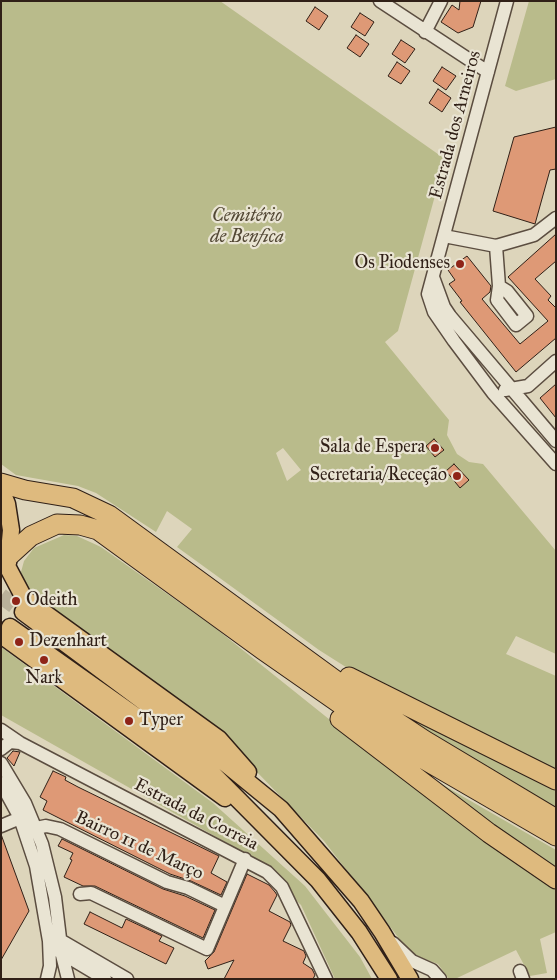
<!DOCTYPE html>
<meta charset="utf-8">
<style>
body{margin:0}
#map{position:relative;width:557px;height:980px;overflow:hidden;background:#ddd5bb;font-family:"IM FELL Great Primer",serif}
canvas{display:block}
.frame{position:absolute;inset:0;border:2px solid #302017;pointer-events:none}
</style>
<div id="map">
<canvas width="557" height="980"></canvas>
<div class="frame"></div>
</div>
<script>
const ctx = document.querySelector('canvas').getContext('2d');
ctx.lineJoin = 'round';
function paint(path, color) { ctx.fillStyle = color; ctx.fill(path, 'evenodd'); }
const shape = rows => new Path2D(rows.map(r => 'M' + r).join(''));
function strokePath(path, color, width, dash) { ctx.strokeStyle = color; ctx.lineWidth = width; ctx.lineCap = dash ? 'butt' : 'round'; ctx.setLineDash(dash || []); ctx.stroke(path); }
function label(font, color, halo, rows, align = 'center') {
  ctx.font = font + ' "IM FELL Great Primer",serif'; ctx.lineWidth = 4.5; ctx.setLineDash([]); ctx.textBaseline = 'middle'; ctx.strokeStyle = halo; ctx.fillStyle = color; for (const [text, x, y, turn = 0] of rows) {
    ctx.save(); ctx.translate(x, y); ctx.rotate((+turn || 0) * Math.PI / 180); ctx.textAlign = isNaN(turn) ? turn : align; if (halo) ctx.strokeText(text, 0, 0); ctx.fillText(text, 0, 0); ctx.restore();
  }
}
const green = shape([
 [1,1,220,1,445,159,398,331,385,342,449,420,447,435,457,454,469,462,483,464,556,551,556,654,516,636,506,654,556,676,556,771,349,669,319,650,177,547,192,529,167,511,156,532,96,493,78,486,16,475,1,464],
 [283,448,301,470,287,481,276,453],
 [529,1,556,1,556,79,516,91,505,86],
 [64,535,77,536,101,547,214,627,435,804,504,854,556,888,556,932,540,939,547,973,530,976,516,950,455,979,449,979,438,964,411,954,324,841,220,734,32,596,26,588,21,572,24,561,34,548],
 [1,647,213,803,305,886,360,957,372,979,335,979,301,905,248,855,1,715],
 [396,711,556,788,556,809,396,714],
 [403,760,455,792,556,850,556,871]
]);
const building = shape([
 [460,1,481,1,473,27,458,33,441,22,452,5,459,10,460,1],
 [315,7,328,16,319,30,306,21,315,7],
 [360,13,374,22,365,36,351,27,360,13],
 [356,35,369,44,360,57,347,48,356,35],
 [401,40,415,49,405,63,392,54,401,40],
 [397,62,410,71,401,84,388,76,397,62],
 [442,67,456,76,446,90,433,81,442,67],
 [438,89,451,98,442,112,429,103,438,89],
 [556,127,556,169,550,170,535,224,493,211,514,137,556,127],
 [556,234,556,261,535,279,551,296,548,300,556,308,556,338,516,372,460,302,462,301,449,284,455,280,448,270,467,256,491,286,490,292,482,299,520,344,548,321,508,277,556,234],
 [556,384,556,418,540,398,556,384],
 [434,439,444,450,435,457,426,446,434,439],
 [454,464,469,480,460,488,446,471,454,464],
 [13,751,20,752,14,766,7,758,13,751],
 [53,771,66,777,65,780,78,787,219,856,211,873,227,882,221,895,191,881,170,874,43,810,47,801,40,797,53,771],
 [2,837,29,911,1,960,1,838,2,837],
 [62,839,163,889,185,896,215,910,203,938,95,886,83,886,64,877,72,860,70,859,73,853,58,846,62,839],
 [247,874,269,885,275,892,277,895,269,911,290,922,291,925,283,941,304,951,306,956,303,963,312,969,315,975,313,979,224,979,234,960,208,969,205,961,214,952,247,874],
 [90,912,122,928,126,919,162,936,159,941,174,948,166,964,84,924,90,912]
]);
const majorTunnel = shape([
 [1,596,23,612]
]);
const minor = shape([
 [380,1,488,72],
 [507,1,428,294,434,312,454,341,493,393,556,464],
 [425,32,441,1],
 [444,236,496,246,534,235,556,218],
 [496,246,499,286,497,300,516,325,527,316,507,291,499,286],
 [433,277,444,307,450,316,556,441],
 [505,390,528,386,556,361],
 [1,730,20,743,267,872,282,887,326,979],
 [1,749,10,742,20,743],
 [1,763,25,803,42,844,55,897,62,955,68,979],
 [1,783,20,818,36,866,49,941,50,966,47,979],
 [1,826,20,818],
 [36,828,46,826,60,829,167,882,188,888,225,906],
 [80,894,91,893,207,949,245,859],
 [55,940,60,940,127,979],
 [393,943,412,961,432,970,440,979],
 [60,952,105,979],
 [520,971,523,979]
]);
const major = shape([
 [1,489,7,504,11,530,8,563],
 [7,566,24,598,219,739,248,772],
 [23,612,210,751,281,809,361,901,382,932,410,979],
 [10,627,201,762,318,880,359,932,389,979],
 [1,635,225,798]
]);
const highway = shape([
 [1,483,25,490,73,498,109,515,350,691,424,740,556,819],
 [9,556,31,536,57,524,80,525,98,530,263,650,399,745,556,836],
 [349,677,556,780],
 [340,719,489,833,556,879]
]);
const markers = [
 [460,264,5,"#8f2418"],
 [435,448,5,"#8f2418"],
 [457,476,5,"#8f2418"],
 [16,601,5,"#8f2418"],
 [19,642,5,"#8f2418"],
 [44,660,5,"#8f2418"],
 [129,721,5,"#8f2418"]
];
const streetNames = [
 ["Estrada dos Arneiros",456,125,-75],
 ["Estrada da Correia",196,815,27],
 ["Bairro 11 de Março",139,846,25]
];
const parkNames = [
 ["Cemitério",247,217],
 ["de Benfica",247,238]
];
const poiNames = [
 ["Os Piodenses",450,264],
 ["Sala de Espera",425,448],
 ["Secretaria/Receção",447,476],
 ["Odeith",26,601,"left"],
 ["Dezenhart",29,642,"left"],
 ["Nark",44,679,"center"],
 ["Typer",139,721,"left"]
];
paint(green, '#b9bb8b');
paint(building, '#de9976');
strokePath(building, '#302017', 1);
strokePath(majorTunnel, '#bab19a', 16, [16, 8]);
strokePath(minor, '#5b4d40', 15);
strokePath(major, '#302017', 19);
strokePath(highway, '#302017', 21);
strokePath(minor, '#e9e4d3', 12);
strokePath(major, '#deba7e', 16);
strokePath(highway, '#deba7e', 19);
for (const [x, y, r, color] of markers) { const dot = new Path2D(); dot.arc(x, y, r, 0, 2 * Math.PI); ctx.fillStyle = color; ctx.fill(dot); strokePath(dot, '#e9e4d3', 2); }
label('18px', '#302017', '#e9e4d3', streetNames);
label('italic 18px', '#524734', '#e9e4d3', parkNames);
label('18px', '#302017', '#e9e4d3', poiNames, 'right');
</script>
